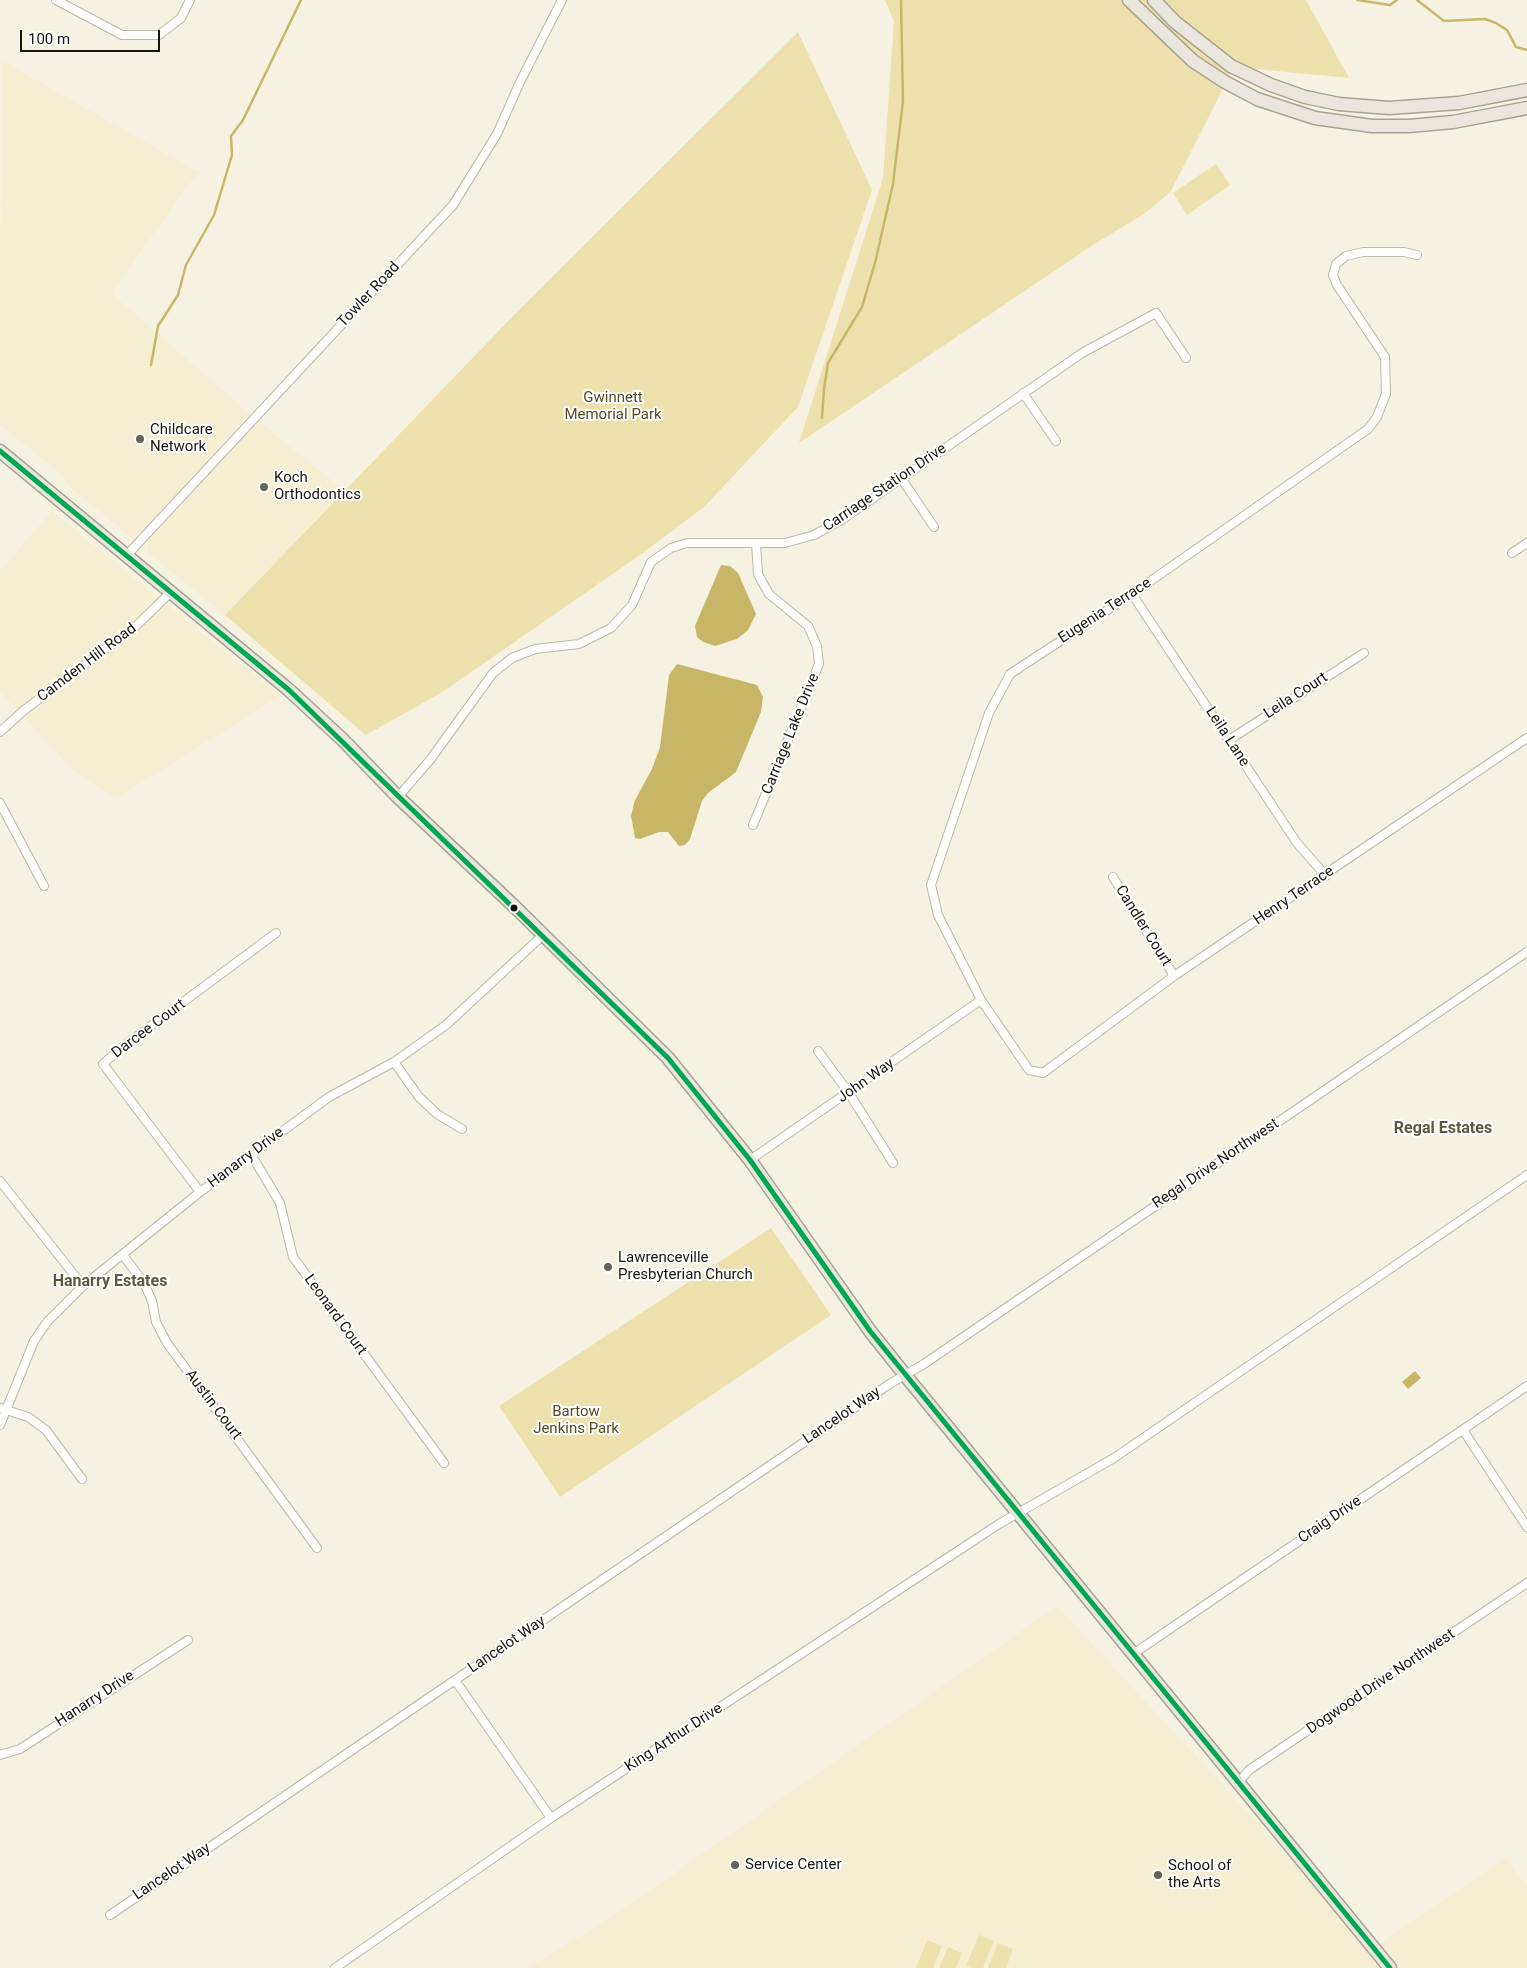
<!DOCTYPE html>
<style>
body{margin:0}
#map{position:relative;width:1527px;height:1968px;overflow:hidden;background:#f6f2e2;font-family:Roboto,sans-serif}
canvas{display:block}
.scale{position:absolute;left:20px;top:30px;width:140px;height:22px;box-sizing:border-box;border:2px solid #18160c;border-top:0;padding-left:6px;font-size:15px;line-height:18px;white-space:nowrap;color:#18160c;-webkit-text-stroke:4px #fff;paint-order:stroke}
</style>
<div id="map">
<canvas width="1527" height="1968"></canvas>
<div class="scale">100 m</div>
</div>
<script>
const ctx = document.querySelector('canvas').getContext('2d');
ctx.lineJoin = 'round';
function paint(path, color) { ctx.fillStyle = color; ctx.fill(path, 'evenodd'); }
const shape = rows => new Path2D(rows.map(r => 'M' + r).join(''));
function strokePath(path, color, width, dash) { ctx.strokeStyle = color; ctx.lineWidth = width; ctx.lineCap = dash ? 'butt' : 'round'; ctx.setLineDash(dash || []); ctx.stroke(path); }
function label(font, color, halo, rows, align = 'center') {
  ctx.font = font + ' Roboto,sans-serif'; ctx.lineWidth = 4; ctx.setLineDash([]); ctx.textBaseline = 'middle'; ctx.strokeStyle = halo; ctx.fillStyle = color; for (const [text, x, y, turn = 0] of rows) {
    ctx.save(); ctx.translate(x, y); ctx.rotate((+turn || 0) * Math.PI / 180); ctx.textAlign = isNaN(turn) ? turn : align; if (halo) ctx.strokeText(text, 0, 0); ctx.fillText(text, 0, 0); ctx.restore();
  }
}
const built = shape([
 [1,60,198,172,111,293,250,414,139,534,131,537,71,488,60,473,0,425],
 [257,420,344,490,225,615,148,553,148,539],
 [52,511,280,696,117,798,76,773,0,692,0,571],
 [1057,1606,1269,1835,1370,1950,1505,1858,1527,1886,1527,1968,527,1968,609,1919]
]);
const green = shape([
 [885,0,1306,0,1349,78,1234,67,1171,191,1147,212,1093,245,799,443,883,178,894,21],
 [798,32,872,190,798,407,704,507,640,555,441,693,366,735,225,615,515,314],
 [1216,164,1230,185,1187,215,1173,193],
 [771,1228,831,1315,560,1497,499,1406],
 [979,1935,994,1941,983,1968,971,1968,966,1966],
 [927,1940,942,1946,933,1968,916,1968],
 [998,1943,1013,1949,1006,1968,988,1968],
 [948,1947,962,1953,956,1968,939,1968]
]);
const water = shape([
 [721,565,730,566,738,573,756,614,748,630,737,639,715,646,703,642,697,637,695,626],
 [677,664,757,685,763,697,761,712,736,772,708,793,702,801,690,839,685,845,679,846,668,832,659,832,640,839,635,838,631,816,635,800,652,769,660,747,669,675],
 [1415,1371,1421,1378,1408,1389,1402,1382]
]);
const stream = shape([
 [1357,0,1390,5,1397,0],
 [1417,0,1444,21,1485,19,1496,23,1507,30,1516,47,1527,50],
 [151,365,158,326,178,295,186,265,214,215,232,155,231,136,243,120,301,0],
 [822,418,824,389,828,363,862,307,875,263,893,184,903,101,901,0]
]);
const street = shape([
 [56,0,122,35,159,35,181,18,190,0],
 [1417,255,1404,252,1363,252,1346,256,1336,264,1333,275,1337,285,1385,357,1386,394,1377,417,1368,429,1132,594,1010,674,989,713,931,885,938,915,981,1000,1029,1070,1043,1073,1174,976,1527,738],
 [1023,393,1056,441],
 [901,478,934,527],
 [1512,553,1527,543],
 [127,555,453,205,497,134,520,82,562,0],
 [1132,594,1297,843,1326,876],
 [0,732,23,711,136,626,172,591],
 [1229,740,1364,653],
 [398,797,430,760,493,673,512,658,535,649,579,644,611,628,632,605,651,562,671,548,687,543,785,543,814,535,843,519,1082,353,1156,313,1186,358],
 [0,803,44,886],
 [753,825,819,664,817,646,808,626,769,594,758,574,756,543],
 [1113,877,1174,976],
 [818,1051,849,1093,893,1163],
 [394,1062,419,1097,437,1114,462,1129],
 [251,1154,280,1203,293,1257,444,1463],
 [750,1160,981,1000],
 [0,1181,83,1286],
 [200,1192,103,1064,120,1049,276,933],
 [123,1255,144,1283,152,1301,156,1322,167,1343,317,1548],
 [0,1408,28,1417,46,1430,82,1479],
 [0,1425,34,1341,47,1322,83,1286,200,1192,329,1097,394,1062,446,1025,542,936],
 [1463,1430,1527,1527],
 [1133,1654,1527,1386],
 [455,1680,551,1818],
 [0,1755,20,1749,188,1640],
 [1238,1783,1249,1770,1527,1583],
 [110,1915,891,1383,924,1364,1527,952],
 [335,1968,551,1818,999,1524,1114,1458,1527,1175]
]);
const primary = shape([
 [1129,0,1193,61,1225,82,1257,99,1315,118,1372,126,1409,126,1453,122,1527,108],
 [1154,0,1175,22,1231,66,1271,85,1305,97,1339,104,1389,108,1459,103,1527,90],
 [0,451,289,690,343,740,398,797,516,908,668,1058,750,1160,870,1331,905,1375,1390,1968]
]);
const bus1 = shape([
 [0,451,289,690,668,1058,750,1160,870,1331,1390,1968]
]);
const markers = [
 [140,439,5,"#666357"],
 [264,487,5,"#666357"],
 [514,908,4.5,"#18160c"],
 [608,1267,5,"#666357"],
 [735,1865,5,"#666357"],
 [1158,1875,5,"#666357"]
];
const streetNames = [
 ["Towler Road",369,295,-47],
 ["Carriage Station Drive",885,488,-34],
 ["Eugenia Terrace",1105,611,-33],
 ["Camden Hill Road",87,663,-37],
 ["Leila Court",1296,696,-33],
 ["Carriage Lake Drive",791,734,-68],
 ["Leila Lane",1227,737,57],
 ["Henry Terrace",1294,896,-34],
 ["Candler Court",1143,926,58],
 ["Darcee Court",149,1029,-37],
 ["John Way",866,1081,-35],
 ["Hanarry Drive",246,1158,-37],
 ["Regal Drive Northwest",1216,1164,-34],
 ["Leonard Court",335,1315,54],
 ["Austin Court",213,1405,53],
 ["Lancelot Way",842,1416,-34],
 ["Craig Drive",1330,1520,-34],
 ["Lancelot Way",507,1645,-34],
 ["Dogwood Drive Northwest",1381,1682,-34],
 ["Hanarry Drive",95,1699,-33],
 ["King Arthur Drive",674,1738,-33],
 ["Lancelot Way",172,1872,-34]
];
const parkNames = [
 ["Gwinnett",613,398],
 ["Memorial Park",613,415],
 ["Bartow",576,1412],
 ["Jenkins Park",576,1429]
];
const poiNames = [
 ["Childcare",150,430],
 ["Network",150,447],
 ["Koch",274,478],
 ["Orthodontics",274,495],
 ["Lawrenceville",618,1258],
 ["Presbyterian Church",618,1275],
 ["Service Center",745,1865],
 ["School of",1168,1866],
 ["the Arts",1168,1883]
];
const neighbourhoodNames = [
 ["Regal Estates",1443,1129],
 ["Hanarry Estates",110,1282]
];
paint(built, '#f5eed3');
paint(green, '#ede0ad');
paint(water, '#c8b668');
strokePath(stream, '#c8b668', 2.5);
strokePath(street, '#bbb8ac', 10);
strokePath(primary, '#a8a391', 15);
strokePath(street, '#fefdfb', 8);
strokePath(primary, '#e8e6dd', 12);
strokePath(bus1, '#00a651', 5);
for (const [x, y, r, color] of markers) { const dot = new Path2D(); dot.arc(x, y, r, 0, 2 * Math.PI); ctx.fillStyle = color; ctx.fill(dot); strokePath(dot, '#fff', 2); }
label('15px', '#18160c', '#fff', streetNames);
label('15px', '#564b22', '#fff', parkNames);
label('15px', '#18160c', '#fff', poiNames, 'left');
label('bold 16px', '#5e583f', '#fff', neighbourhoodNames);
</script>
